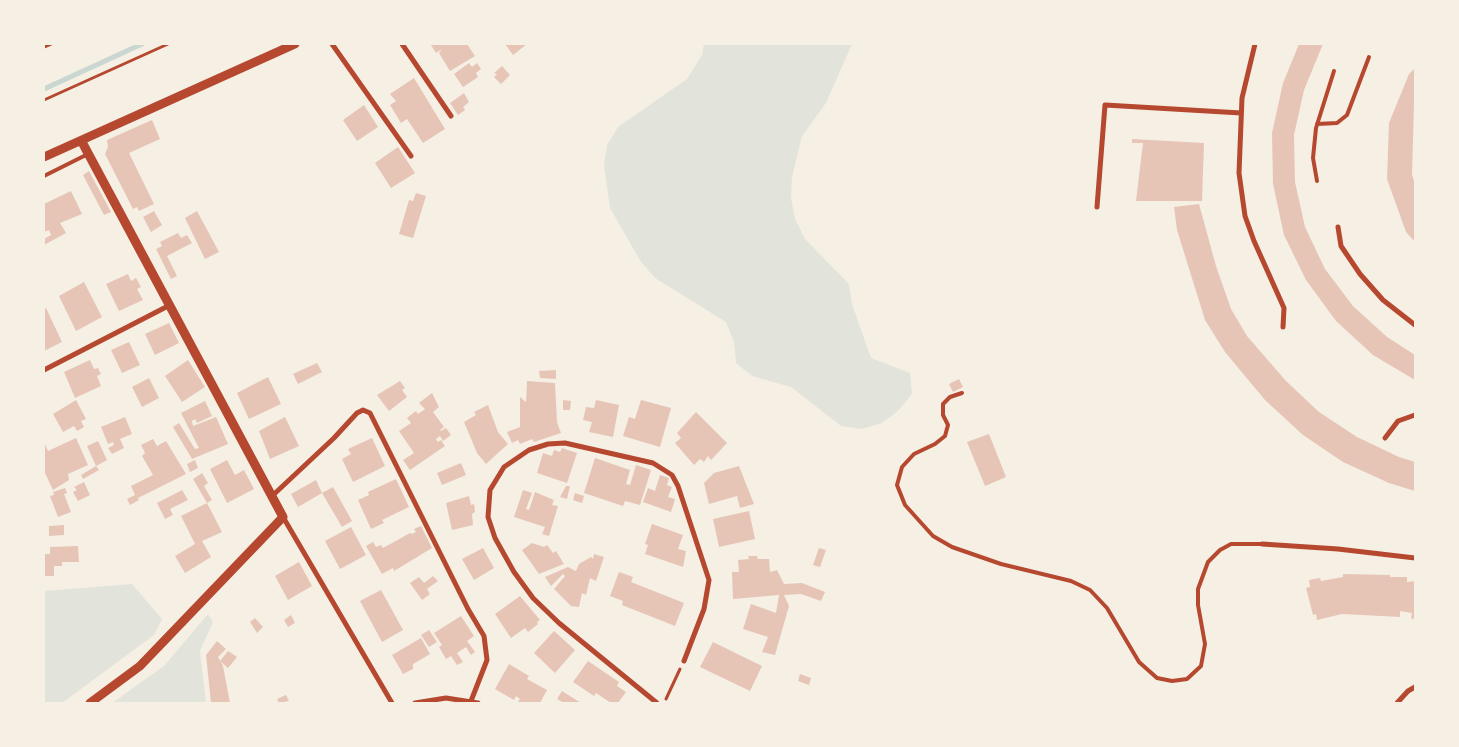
<!DOCTYPE html>
<style>
body{margin:0}
#map{position:relative;width:1459px;height:747px;overflow:hidden;background:#f6efe4;font-family:"Fira Sans",sans-serif}
canvas{display:block}
.frame{position:absolute;inset:0;border:45px solid #f6efe4;pointer-events:none}
</style>
<div id="map">
<canvas width="1459" height="747"></canvas>
<div class="frame"></div>
</div>
<script>
const ctx = document.querySelector('canvas').getContext('2d');
ctx.lineJoin = 'round';
function paint(path, color) { ctx.fillStyle = color; ctx.fill(path, 'evenodd'); }
const shape = rows => new Path2D(rows.map(r => 'M' + r).join(''));
function strokePath(path, color, width, dash) { ctx.strokeStyle = color; ctx.lineWidth = width; ctx.lineCap = dash ? 'butt' : 'round'; ctx.setLineDash(dash || []); ctx.stroke(path); }
const green = shape([
 [704,44,852,44,826,103,802,136,792,177,791,198,795,219,805,239,849,284,852,304,871,358,910,373,912,394,898,411,882,423,862,429,841,426,791,387,752,376,736,363,734,342,726,322,655,278,641,262,610,208,604,165,607,145,618,127,687,79,702,55],
 [132,584,162,619,154,635,62,703,44,703,44,591],
 [208,614,213,622,200,651,206,703,112,703,164,666]
]);
const stream = shape([
 [44,89,142,44]
]);
const building = shape([
 [432,44,467,44,475,56,450,71,439,53,442,49,436,53,431,45],
 [505,44,527,44,513,55],
 [1299,44,1323,44,1304,90,1294,135,1295,182,1305,227,1325,269,1353,306,1387,337,1415,355,1415,380,1373,355,1336,321,1306,280,1284,235,1273,184,1272,133,1283,83],
 [469,63,472,67,477,63,481,69,476,73,478,77,463,87,454,74],
 [502,66,510,75,501,84,494,77,497,74,494,73],
 [1415,68,1412,175,1415,184,1415,242,1406,232,1387,179,1389,123,1409,74],
 [414,78,445,129,423,143,407,119,401,123,390,105,396,101,390,94],
 [464,93,469,102,463,107,465,110,458,115,450,103],
 [364,105,378,127,357,141,343,120],
 [152,120,160,139,129,153,154,204,139,211,137,207,133,209,105,154,108,147,107,140],
 [1132,139,1204,143,1202,201,1136,201,1143,143,1132,143],
 [398,147,415,173,391,188,375,163],
 [89,171,111,212,104,215,83,175],
 [71,191,82,214,60,223,66,233,44,245,44,239,51,235,49,230,44,232,44,204],
 [416,193,426,196,413,238,399,234,409,200,413,201],
 [1199,204,1216,266,1231,309,1247,336,1286,381,1319,412,1357,437,1399,457,1415,462,1415,491,1389,483,1343,462,1303,435,1265,400,1225,352,1205,320,1177,230,1174,207],
 [154,211,162,225,151,232,143,217],
 [197,211,219,252,205,259,185,218],
 [178,233,181,238,187,235,192,243,167,256,177,276,171,279,156,249,162,246,160,242],
 [128,274,131,281,136,278,141,287,137,289,143,300,119,311,106,284],
 [84,282,102,317,76,331,59,296],
 [46,308,62,342,44,351,44,309],
 [169,323,179,343,155,355,145,334],
 [129,342,140,365,122,373,111,350],
 [90,360,94,369,98,368,101,374,97,376,101,386,75,398,64,372],
 [188,360,205,387,182,402,165,376],
 [317,363,322,372,298,384,293,374],
 [556,370,556,379,540,378,539,371],
 [268,377,281,404,249,419,237,393],
 [149,378,159,398,142,407,132,387],
 [959,379,963,387,953,392,949,384],
 [400,381,405,388,402,390,407,397,389,411,377,395],
 [527,381,555,383,557,422,561,433,534,442,532,439,520,444,518,440,512,443,507,432,520,427,520,397,526,402],
 [432,393,439,407,433,412,444,427,440,430,441,431,446,428,451,435,443,441,440,436,436,439,438,442,441,440,445,446,410,470,403,460,414,453,399,431,411,423,407,418,416,411,418,414,425,409,419,403],
 [76,400,86,419,81,421,84,427,77,431,74,426,63,432,53,414],
 [563,400,571,401,570,410,563,410],
 [596,400,619,405,613,437,589,432,592,422,583,420,586,407,594,408],
 [641,400,671,408,660,447,623,436,629,417,635,419],
 [205,401,212,416,197,423,195,419,192,421,193,426,216,417,228,444,192,459,173,427,179,423,195,449,199,448,181,413],
 [488,405,498,432,508,444,486,464,477,453,464,422,476,415,474,412],
 [696,412,727,443,711,460,708,456,704,462,700,459,694,465,675,443,681,438,677,433],
 [125,417,132,434,120,439,124,448,112,454,108,448,114,445,113,442,108,444,101,427],
 [285,417,299,446,270,459,259,431],
 [989,434,1006,477,985,486,967,442],
 [76,438,88,465,68,474,69,480,53,490,44,471,44,442,48,451],
 [372,438,385,466,353,482,342,459,351,454,348,449],
 [153,439,157,446,166,441,186,474,138,498,139,500,130,505,127,499,135,495,131,486,153,475,142,456,145,453,141,445],
 [98,441,107,460,96,466,87,446],
 [562,448,577,453,567,483,537,473,543,453,552,456,554,450,560,452],
 [595,458,630,470,626,484,630,485,636,465,651,470,640,505,625,501,623,506,584,493],
 [195,460,198,468,190,472,187,464],
 [227,460,235,475,244,470,254,489,227,503,210,469],
 [461,463,466,475,442,485,437,473],
 [96,466,99,470,83,479,81,475],
 [739,466,754,504,740,508,737,496,709,504,704,483,714,473],
 [202,473,208,483,204,486,212,500,207,503,193,479],
 [660,475,669,478,667,485,672,487,668,497,675,499,671,512,643,502,648,488,655,491],
 [396,479,409,507,382,520,384,523,371,529,358,500,369,495,368,492],
 [316,480,322,493,298,507,291,494],
 [84,482,90,495,78,501,73,492,77,490,74,487],
 [566,486,570,486,567,499,560,497],
 [333,487,352,521,342,527,322,493],
 [65,488,67,493,64,494,71,512,58,517,50,496,54,495,53,492],
 [182,490,188,500,170,509,173,515,165,519,157,503],
 [523,490,532,493,526,509,529,510,535,492,554,500,552,505,558,506,549,536,542,534,545,527,514,517],
 [575,493,584,496,582,503,573,500],
 [469,496,471,505,474,504,475,512,472,514,473,525,452,530,446,503],
 [207,503,222,532,202,541,211,557,185,573,175,556,195,544,181,516],
 [749,511,755,539,719,547,713,519],
 [652,524,683,535,678,549,686,551,683,567,645,554,648,545,645,544],
 [64,525,64,535,49,536,49,526],
 [421,526,432,548,394,571,393,568,382,574,366,546,373,542,376,547,381,545,383,548,410,533,412,534,416,532,414,529],
 [351,527,366,555,340,569,325,541],
 [532,543,544,547,547,545,553,553,556,551,564,564,539,574,522,550],
 [78,546,79,562,62,562,62,566,54,566,54,576,44,576,44,554,50,554,50,547],
 [483,548,494,568,474,580,462,559],
 [819,548,826,550,820,567,813,565],
 [594,554,604,557,596,581,590,578,586,595,582,593,579,607,571,606,554,589,565,576,563,574,551,586,545,577,568,567,576,571,579,564,591,557,593,559],
 [748,556,757,556,758,559,769,559,770,572,777,570,784,584,802,583,825,592,821,601,801,594,784,595,789,606,775,655,762,652,768,637,743,629,751,604,776,613,779,595,733,599,732,572,739,572,738,560,749,559],
 [299,562,312,586,288,600,275,576],
 [619,572,633,577,631,582,684,603,675,626,622,605,623,601,610,596],
 [1343,574,1390,575,1390,577,1407,577,1407,582,1415,581,1415,620,1411,618,1412,613,1400,611,1400,617,1342,614,1317,620,1316,614,1313,615,1306,588,1310,587,1309,580,1320,578,1321,581,1343,577],
 [433,576,438,581,427,589,430,594,422,600,410,583,419,577,424,583],
 [381,590,403,630,382,642,360,601],
 [520,596,540,620,537,622,538,624,528,632,525,628,511,638,495,614],
 [291,615,295,623,288,627,284,620],
 [461,616,474,636,467,641,475,652,471,655,466,647,457,653,463,662,457,665,451,656,446,659,439,647,442,645,434,633],
 [255,618,263,627,257,633,250,622],
 [429,630,437,642,429,647,421,635],
 [554,631,575,650,555,673,534,653],
 [421,638,430,654,413,664,413,669,403,674,392,655],
 [217,641,226,649,218,657,223,666,230,703,211,703,206,655],
 [713,642,762,666,750,691,700,667],
 [228,651,237,657,228,668,220,661],
 [588,661,619,682,617,686,626,692,618,703,611,703,596,693,594,696,573,682],
 [509,664,529,676,527,679,547,690,540,703,520,703,518,702,520,699,516,696,514,700,495,689],
 [800,674,811,678,809,685,798,681],
 [562,691,581,703,564,703,557,699],
 [286,695,289,701,279,703,277,699]
]);
const path = shape([
 [44,47,51,44],
 [44,100,168,44],
 [666,699,680,669]
]);
const service = shape([
 [1317,124,1337,123,1347,115,1369,57],
 [44,176,88,154],
 [1317,181,1313,158,1316,128,1334,71],
 [962,393,950,397,943,404,943,415,948,425,945,436,935,444,914,454,902,467,897,485,905,505,933,536,952,547,1001,564,1071,581,1090,590,1107,608,1139,662,1157,678,1172,681,1187,679,1201,666,1205,644,1198,605,1198,589,1208,562,1220,550,1231,544,1262,544]
]);
const minor = shape([
 [332,44,411,156],
 [402,44,451,116],
 [1255,44,1242,98,1239,173,1245,216,1254,241,1284,308,1283,327],
 [1097,207,1105,105,1241,113],
 [1338,227,1341,246,1360,274,1383,300,1415,325],
 [44,370,170,305],
 [1385,438,1398,421,1415,415],
 [271,497,334,438,357,413,363,410,370,413,468,609,484,636,487,660,471,701],
 [283,517,392,703],
 [1262,544,1338,549,1415,558],
 [415,703,446,698,478,703],
 [657,703,559,623,533,598,514,572,495,538,488,517,490,490,504,467,529,450,548,444,565,443,653,463,672,475,678,486,709,580,704,609,684,661],
 [1397,703,1408,691,1415,687]
]);
const tertiary = shape([
 [82,142,283,517,140,666,90,703],
 [44,157,295,44]
]);
paint(green, '#e2e4dc');
strokePath(stream, '#c9d6d2', 5);
paint(building, '#e6c5b7');
strokePath(path, '#b5482f', 3);
strokePath(service, '#b5482f', 4);
strokePath(minor, '#b5482f', 5);
strokePath(tertiary, '#b5482f', 9);
</script>
